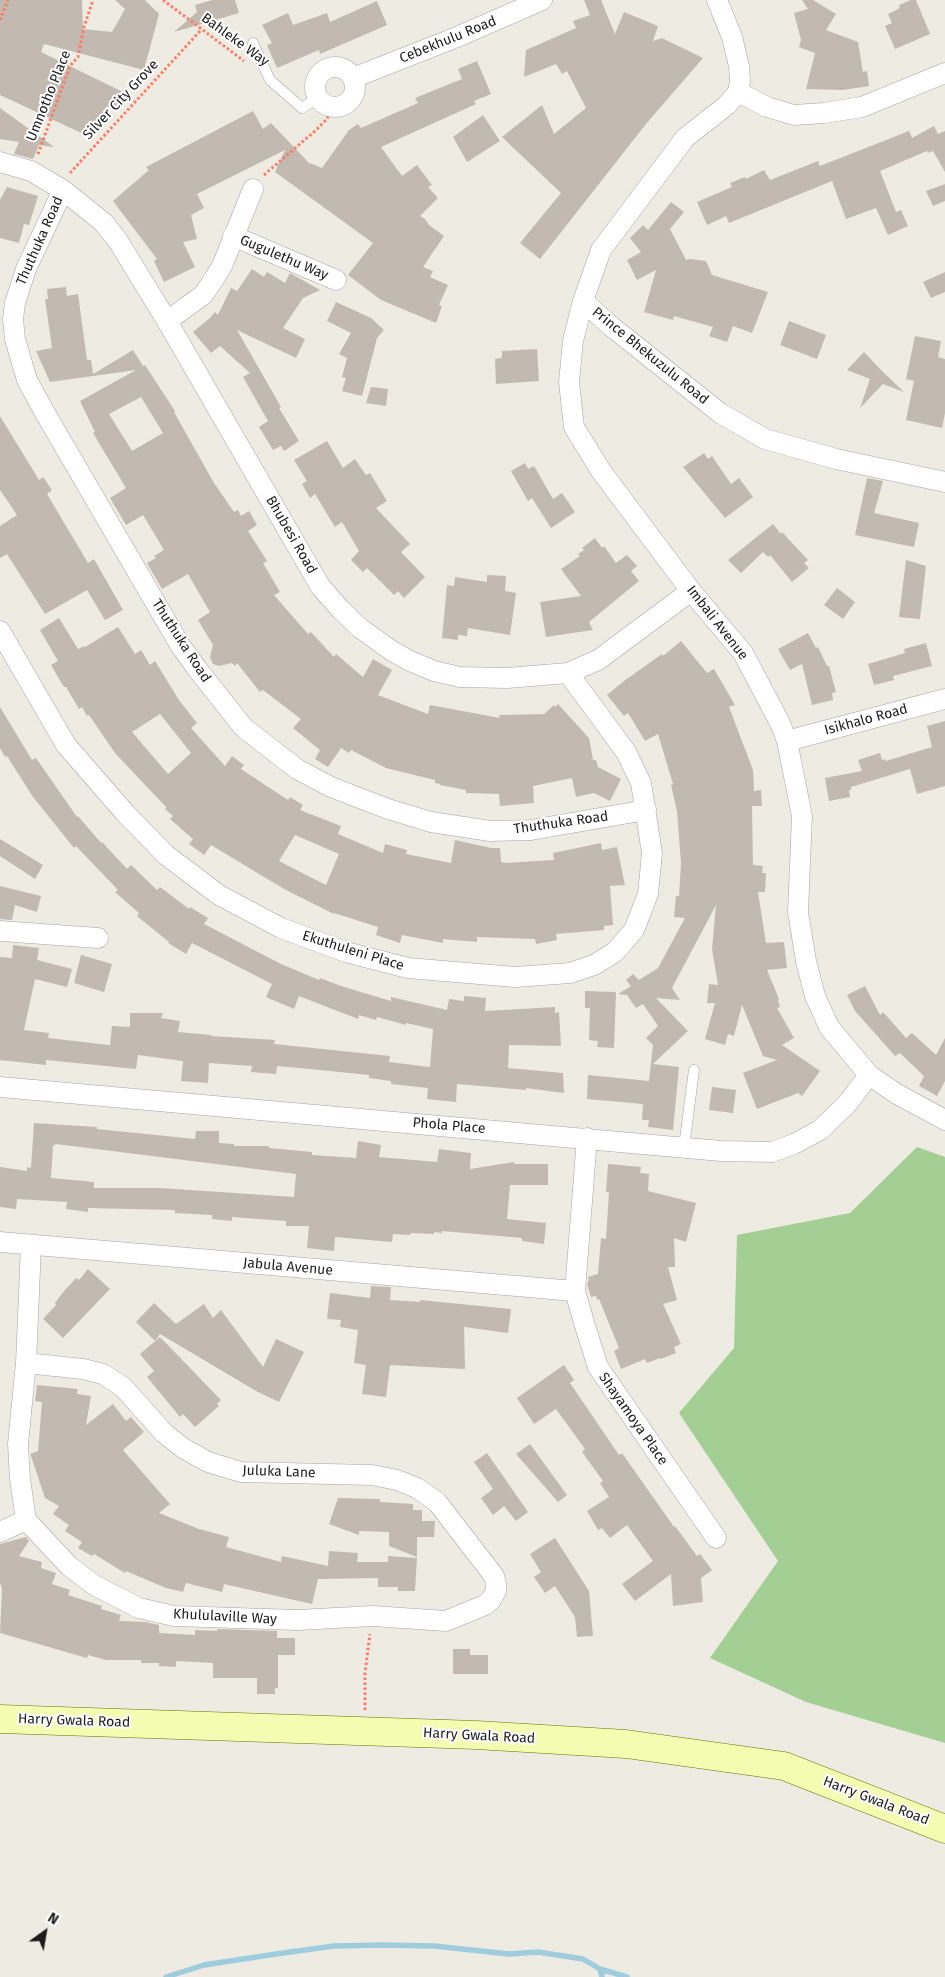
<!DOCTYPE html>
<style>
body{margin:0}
#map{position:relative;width:945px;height:1977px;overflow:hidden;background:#eeebe2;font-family:"Fira Sans",sans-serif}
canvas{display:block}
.north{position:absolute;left:20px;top:1907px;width:50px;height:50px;-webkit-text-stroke:4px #fff;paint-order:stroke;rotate:32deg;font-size:14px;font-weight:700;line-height:20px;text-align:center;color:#1c1c1c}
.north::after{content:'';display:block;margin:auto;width:18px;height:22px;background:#1c1c1c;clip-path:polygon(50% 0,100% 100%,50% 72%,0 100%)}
</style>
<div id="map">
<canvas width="945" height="1977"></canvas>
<div class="north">N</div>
</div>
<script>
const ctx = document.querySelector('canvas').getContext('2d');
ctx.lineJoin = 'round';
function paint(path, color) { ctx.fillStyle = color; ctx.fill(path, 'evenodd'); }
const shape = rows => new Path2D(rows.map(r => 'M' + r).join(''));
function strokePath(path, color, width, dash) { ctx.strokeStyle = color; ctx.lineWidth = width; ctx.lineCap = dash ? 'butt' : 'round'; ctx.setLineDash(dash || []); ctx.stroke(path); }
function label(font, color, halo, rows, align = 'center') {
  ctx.font = font + ' "Fira Sans",sans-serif'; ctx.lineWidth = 4; ctx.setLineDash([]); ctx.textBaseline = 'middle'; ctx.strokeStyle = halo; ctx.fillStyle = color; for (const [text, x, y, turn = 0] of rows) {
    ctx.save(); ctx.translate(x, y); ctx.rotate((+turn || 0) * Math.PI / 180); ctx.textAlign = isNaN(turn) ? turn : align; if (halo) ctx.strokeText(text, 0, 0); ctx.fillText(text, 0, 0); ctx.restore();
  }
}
const forest = shape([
 [917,1147,945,1157,945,1743,806,1702,710,1658,778,1561,679,1413,734,1348,737,1235,850,1213]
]);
const stream = shape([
 [600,1969,602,1977],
 [166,1977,204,1965,276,1954,334,1946,382,1945,434,1946,509,1954,538,1952,583,1959,600,1969,627,1977]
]);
const building = shape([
 [0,0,82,0,83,29,112,32,125,9,115,0,145,0,159,14,144,70,44,44,41,52,123,92,114,110,107,106,92,138,0,95],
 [212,0,235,0,239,13,174,32,197,12,195,5],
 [584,0,601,0,615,34,624,12,658,26,653,41,662,38,703,58,646,124,540,259,520,243,561,193,502,137,542,105,554,134,586,108,567,71,562,74,556,64,524,77,526,50,576,28,573,21,590,15],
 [802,0,813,0,836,14,826,30,858,42,863,72,867,71,869,86,843,90,806,89,815,53,799,47,801,40,794,13,808,9],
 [911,0,916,0,930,34,895,49,885,26,892,23,888,14,900,8,899,5],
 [377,1,387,25,320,54,319,50,277,68,267,45,272,43,262,25,288,13,293,25,327,13,330,22],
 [477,61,491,94,474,101,476,104,381,147,402,176,417,165,432,185,428,187,438,198,420,216,425,219,429,225,444,236,423,267,433,271,430,277,448,285,439,305,442,306,436,323,381,300,348,275,373,243,275,172,285,150,197,194,204,208,191,215,197,239,183,242,195,267,164,282,154,261,157,259,113,201,149,170,146,167,253,111,263,129,271,123,310,164,310,163,322,168,349,130,358,124,361,128,418,103,415,98,462,79,458,69],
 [0,108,54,147,39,145,33,159,14,154,19,142,0,139],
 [483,115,500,141,467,162,453,137],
 [934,126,938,134,945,131,945,172,933,151,928,153,927,151,880,171,896,212,901,210,908,226,888,235,876,208,846,219,832,181,729,223,726,216,707,225,697,202,732,187,730,183,745,177,746,179,764,170,770,180,818,161,820,166,909,131,912,138],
 [945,184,945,201,933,206,926,191],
 [7,187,38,196,29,225,24,224,19,243,0,238,0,200],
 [671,202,684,212,670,229,686,260,690,259,706,261,712,275,768,292,752,333,733,326,727,342,709,336,713,327,674,316,673,320,644,312,656,270,637,280,627,260,641,252,630,238,643,225,648,230],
 [252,269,264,277,267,272,285,283,290,273,320,290,303,298,283,328,305,339,296,358,237,330,281,407,279,408,299,441,284,451,281,446,273,450,259,427,268,421,243,377,250,373,220,346,211,353,193,332,210,318,215,312,218,315,231,288,237,291],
 [945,272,945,292,931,298,923,282],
 [66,287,67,296,78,294,87,360,91,360,93,374,133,350,143,366,145,365,175,411,174,412,214,483,234,512,238,510,241,516,249,511,257,525,248,531,267,561,263,563,280,592,274,595,308,634,311,632,334,657,336,654,363,677,373,659,392,670,378,695,428,714,430,705,500,718,499,715,544,714,554,705,555,707,558,704,589,738,593,760,596,760,598,767,621,779,610,801,594,793,576,797,572,778,533,786,534,803,500,806,499,794,466,793,466,790,440,785,440,784,435,783,435,780,386,768,351,750,349,753,341,748,328,767,315,759,320,750,293,728,301,719,263,690,260,692,237,663,235,666,232,663,219,666,213,664,210,657,213,645,198,620,210,612,188,574,162,589,147,563,156,558,154,556,164,550,143,515,126,525,110,498,126,488,93,433,95,432,80,401,136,370,50,382,36,351,52,348,45,299,48,299,47,289],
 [141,397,163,433,132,451,109,414],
 [336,302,371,318,384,330,377,338,362,396,342,391,346,378,342,377,347,358,339,354,351,333,327,321],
 [789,321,826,335,817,359,780,345],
 [915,336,941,341,938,357,945,359,945,413,942,428,906,420,914,381,906,379],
 [537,349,539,381,496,384,495,359,502,358,502,351],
 [864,352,882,371,904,392,883,384,860,408,870,379,847,370],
 [371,387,388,389,386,406,366,403],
 [0,416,39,480,43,477,52,490,47,494,88,563,94,559,123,610,105,620,87,590,45,614,7,554,0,558,0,526,17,515,0,490],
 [327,441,343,468,355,459,366,475,370,473,387,501,376,508,410,544,401,552,425,577,404,598,398,591,394,595,367,568,363,572,351,560,359,551,342,522,335,527,315,494,310,498,302,484,307,481,294,460],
 [704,453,708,459,712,456,731,484,739,478,753,497,725,518,683,467],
 [525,463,528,469,534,466,553,499,562,493,575,512,551,528,532,498,528,501,511,471],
 [867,478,883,481,874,513,919,523,914,547,855,535],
 [773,524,781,534,782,532,808,560,804,563,809,568,792,582,770,555,768,557,763,552,741,573,728,560],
 [595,538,602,548,604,546,616,563,627,555,637,566,631,571,639,581,589,622,593,630,546,637,540,602,581,596,561,569,580,556,578,554,584,550,582,548],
 [906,560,926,566,920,619,899,617],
 [487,575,506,576,505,591,516,593,510,635,468,628,467,636,458,635,458,640,442,638,447,585,454,586,455,577,487,582],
 [837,588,855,602,843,619,824,605],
 [59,618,78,649,84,646,85,647,118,627,135,654,141,650,150,665,155,661,179,700,197,723,191,728,225,766,232,756,244,765,241,769,288,800,290,797,303,805,300,810,341,826,338,834,383,853,385,844,407,850,406,854,451,863,455,840,491,848,500,848,501,862,505,863,554,860,553,853,601,843,602,850,617,847,625,885,610,886,613,925,604,926,604,930,556,934,557,940,536,944,535,939,477,937,477,942,443,939,443,943,402,935,400,943,376,935,378,927,334,913,334,914,284,889,211,845,204,855,189,844,193,839,170,819,173,816,165,809,166,807,115,753,89,715,87,716,82,707,79,709,66,687,64,687,51,665,58,661,40,630],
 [160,714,191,753,168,774,132,732],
 [295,835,339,854,326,885,279,861],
 [808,633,816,648,818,647,827,666,829,666,836,692,832,693,833,700,812,705,802,664,790,670,778,649],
 [681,641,707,673,714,669,735,705,729,707,753,770,754,791,761,790,762,806,752,806,753,865,763,866,762,873,766,873,765,892,758,892,766,943,784,942,787,968,767,970,779,999,778,1000,780,1007,777,1008,794,1038,782,1045,820,1071,802,1096,798,1093,757,1109,743,1073,777,1060,763,1056,742,1005,734,1036,728,1034,725,1045,705,1039,715,1003,707,1003,709,984,718,985,712,949,716,905,672,988,680,1000,656,998,688,1031,653,1064,679,1067,673,1130,648,1127,649,1120,642,1120,643,1104,587,1099,588,1075,649,1081,653,1045,646,1038,658,1026,643,1004,636,1008,627,995,618,994,631,986,626,980,633,974,639,980,658,968,685,918,674,917,676,896,679,896,681,863,677,811,671,785,673,784,658,734,645,741,628,713,624,716,607,695,624,681,662,654,663,656],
 [926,643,932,666,893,676,894,680,874,685,868,664,905,653,904,649],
 [0,707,32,760,36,758,77,817,78,816,101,843,102,842,127,869,131,865,157,890,160,887,189,909,190,907,208,918,204,924,281,964,319,980,320,978,341,986,391,1001,391,997,447,1010,449,999,464,1001,464,996,486,998,485,1011,555,1007,555,1013,559,1012,561,1046,509,1045,508,1068,563,1073,564,1093,526,1088,526,1090,457,1084,456,1102,427,1099,428,1088,391,1084,391,1081,369,1078,369,1075,320,1070,277,1066,276,1074,251,1072,252,1066,209,1063,208,1083,181,1081,183,1061,138,1055,136,1069,46,1060,46,1065,0,1060,0,957,12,958,13,945,39,948,37,960,72,969,67,987,35,979,24,1030,49,1033,48,1038,110,1045,112,1026,130,1027,130,1013,163,1013,161,1018,180,1021,178,1032,211,1035,211,1036,275,1040,274,1044,390,1056,389,1062,430,1067,433,1029,406,1023,406,1025,377,1017,376,1020,359,1015,358,1019,299,996,294,1009,266,997,272,984,192,943,186,954,168,943,169,942,137,916,139,913,115,892,118,890,76,846,74,848,33,797,7,756,5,757,0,748],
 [945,721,945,786,917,794,910,769,851,787,851,790,849,790,850,797,829,801,825,778,862,771,858,760,880,753,882,760,885,759,886,761,932,747,927,726],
 [0,839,43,865,35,879,0,856],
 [0,886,41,896,37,912,15,905,12,920,0,919],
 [81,955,112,964,104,992,74,983],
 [865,986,880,1015,883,1012,906,1038,912,1033,936,1055,945,1038,945,1081,937,1096,919,1086,924,1076,900,1053,895,1056,855,1011,847,995],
 [585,991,616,992,614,1048,597,1047,598,1041,589,1040,590,1008,585,1008],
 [712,1087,736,1090,733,1113,709,1110],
 [34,1123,97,1127,97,1129,195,1139,196,1131,219,1131,219,1143,234,1144,234,1146,269,1146,269,1148,312,1152,312,1155,356,1158,358,1141,381,1145,379,1157,437,1162,439,1149,471,1153,470,1169,514,1162,514,1164,548,1164,548,1185,510,1185,507,1219,546,1223,544,1244,522,1241,522,1238,442,1231,442,1233,434,1232,434,1234,411,1233,410,1235,393,1234,392,1242,335,1237,334,1251,307,1248,309,1226,286,1226,286,1221,232,1217,232,1221,212,1219,212,1215,175,1213,175,1210,88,1208,88,1212,66,1209,67,1202,17,1199,16,1209,0,1207,0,1167,27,1171,27,1167,31,1168],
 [56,1144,296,1174,294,1197,160,1188,94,1188,94,1182,51,1178,53,1146],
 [608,1164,641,1167,640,1173,649,1174,648,1191,696,1203,686,1242,674,1238,675,1267,668,1267,677,1300,663,1304,681,1344,674,1347,676,1353,661,1359,660,1358,647,1363,645,1359,621,1369,614,1351,619,1348,599,1299,597,1300,596,1296,591,1297,587,1284,589,1280,588,1277,598,1274,601,1238,606,1239,609,1192,606,1192],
 [88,1269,110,1289,63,1338,43,1319,56,1305,55,1303,64,1291,76,1278,79,1280],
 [371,1286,391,1287,390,1300,420,1302,420,1300,511,1309,508,1333,464,1327,465,1369,390,1365,386,1397,362,1394,366,1365,354,1363,358,1330,340,1327,341,1320,327,1319,330,1293,370,1298],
 [154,1303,176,1324,204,1304,213,1318,221,1310,263,1367,276,1339,304,1352,279,1402,256,1391,160,1334,155,1341,136,1322],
 [160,1337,221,1400,217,1404,219,1406,195,1427,183,1414,180,1417,147,1377,154,1371,140,1354],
 [564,1365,574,1380,570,1383,619,1455,622,1453,674,1527,675,1526,697,1556,700,1554,712,1570,701,1578,703,1602,673,1606,671,1574,635,1601,622,1584,653,1561,627,1525,610,1538,602,1528,598,1530,587,1511,609,1497,600,1483,603,1481,582,1452,585,1449,556,1409,534,1424,517,1398],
 [37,1385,78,1389,77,1394,91,1396,86,1425,113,1404,126,1421,131,1417,144,1432,123,1450,170,1504,159,1513,199,1529,229,1537,226,1547,281,1562,282,1556,328,1566,329,1551,358,1553,357,1562,388,1562,388,1556,417,1558,415,1591,398,1591,398,1587,378,1587,378,1578,318,1579,312,1604,224,1584,222,1592,186,1583,183,1592,166,1588,126,1571,125,1573,94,1554,92,1556,78,1548,82,1542,65,1531,69,1525,53,1514,59,1506,45,1498,31,1456,30,1454,38,1451,42,1402,35,1401],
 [530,1444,567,1495,558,1502,516,1454],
 [487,1453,528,1512,516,1521,504,1506,493,1515,481,1498,493,1489,474,1462],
 [338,1498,380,1499,380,1502,413,1504,413,1510,422,1510,422,1521,435,1521,434,1537,417,1537,417,1557,389,1546,389,1532,359,1531,359,1535,329,1524],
 [26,1537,29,1541,19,1556,42,1562,41,1568,56,1573,52,1584,70,1590,68,1595,102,1606,101,1609,121,1615,119,1621,146,1622,159,1625,159,1633,195,1635,195,1630,217,1631,217,1629,277,1631,277,1638,295,1638,295,1655,278,1655,278,1688,275,1688,275,1694,257,1694,257,1678,213,1678,213,1663,176,1661,176,1667,159,1666,159,1663,141,1663,141,1660,106,1660,88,1655,87,1658,0,1633,2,1591,1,1584,0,1585,0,1544],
 [555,1538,589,1591,593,1636,577,1637,575,1617,555,1586,545,1593,534,1577,541,1572,530,1554],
 [453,1649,470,1649,470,1655,488,1655,488,1674,453,1674]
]);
const path = shape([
 [163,0,244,61],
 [0,20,8,0],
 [38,154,70,66,78,57,84,27,93,0],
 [70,173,201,30],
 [264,175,315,131,327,119,332,107],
 [365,1710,365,1673,370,1634]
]);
const service = shape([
 [253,43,270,80,302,108,317,98],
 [684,1147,694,1070]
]);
const minor = shape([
 [717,0,732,37,739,66,740,81,738,92,727,105,685,138,601,250,583,301,573,341,569,382,574,427,601,471,691,591,743,653,780,723,787,741,802,816,798,912,806,961,815,996,829,1027,869,1075,897,1094,945,1120],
 '315 87a20 20 0 1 1 40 0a20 20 0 1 1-40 0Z',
 [353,78,457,37,542,0],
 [738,92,767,107,794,115,824,113,862,107,945,73],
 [0,162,31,171,63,190,104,223,118,241,167,321,320,586,341,610,360,628,392,651,410,661,434,671,460,677,507,678,568,673,598,660,691,591],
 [63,190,26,269,15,303,13,319,15,339,27,380,45,413,180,645,198,670,244,728,297,769,331,787,388,809,431,822,490,831,531,830,646,810],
 [233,236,336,280],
 [583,301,612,327,720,413,765,439,836,459,945,482],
 [167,321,203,295,212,282,222,266,253,189],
 [0,631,66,745,126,814,166,855,219,895,281,928,346,952,408,968,515,977,570,973,594,965,615,952,634,930,648,894,652,853,641,783,626,752,568,673],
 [787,741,945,699],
 [0,931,98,938],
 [0,1087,721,1151,772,1152,794,1144,820,1130,847,1104,869,1075],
 [587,1138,575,1291,585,1326,598,1367,716,1538],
 [0,1242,575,1291],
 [26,1363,83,1369,103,1374,123,1387,164,1433,183,1448,208,1462,241,1472,372,1475,397,1480,417,1488,437,1502,494,1576,496,1584,496,1591,491,1600,485,1605,446,1621,373,1616,298,1620,174,1616,139,1608,94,1585,69,1566,26,1520,20,1479,18,1444,26,1363,31,1246],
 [0,1532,26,1520]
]);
const secondary = shape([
 [0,1719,476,1735,626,1744,784,1766,945,1829]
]);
const streetNames = [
 ["Bahleke Way",235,40,36],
 ["Cebekhulu Road",448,40,-22],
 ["Umnotho Place",49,96,-68],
 ["Silver City Grove",121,100,-47],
 ["Thuthuka Road",40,241,-66],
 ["Gugulethu Way",284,258,23],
 ["Prince Bhekuzulu Road",650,356,39],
 ["Bhubesi Road",291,535,60],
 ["Imbali Avenue",717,623,52],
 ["Thuthuka Road",181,641,57],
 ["Isikhalo Road",866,720,-15],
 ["Thuthuka Road",561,823,-8],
 ["Ekuthuleni Place",353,951,17],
 ["Phola Place",449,1126,5],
 ["Jabula Avenue",288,1267,5],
 ["Shayamoya Place",633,1419,55],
 ["Juluka Lane",279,1472,2],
 ["Khululaville Way",225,1617,3],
 ["Harry Gwala Road",74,1721,2],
 ["Harry Gwala Road",479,1736,3],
 ["Harry Gwala Road",876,1801,21]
];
paint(forest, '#a3cf95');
strokePath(stream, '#a0cdde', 5.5);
paint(building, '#c2bab1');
strokePath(service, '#a3a3a3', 11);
strokePath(minor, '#a3a3a3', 21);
strokePath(secondary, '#637601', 29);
strokePath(path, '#ff7a62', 3, [2.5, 2.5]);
strokePath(service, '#fff', 10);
strokePath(minor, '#fff', 20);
strokePath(secondary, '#f4fcb2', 28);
label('14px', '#1c1c1c', '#fff', streetNames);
</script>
